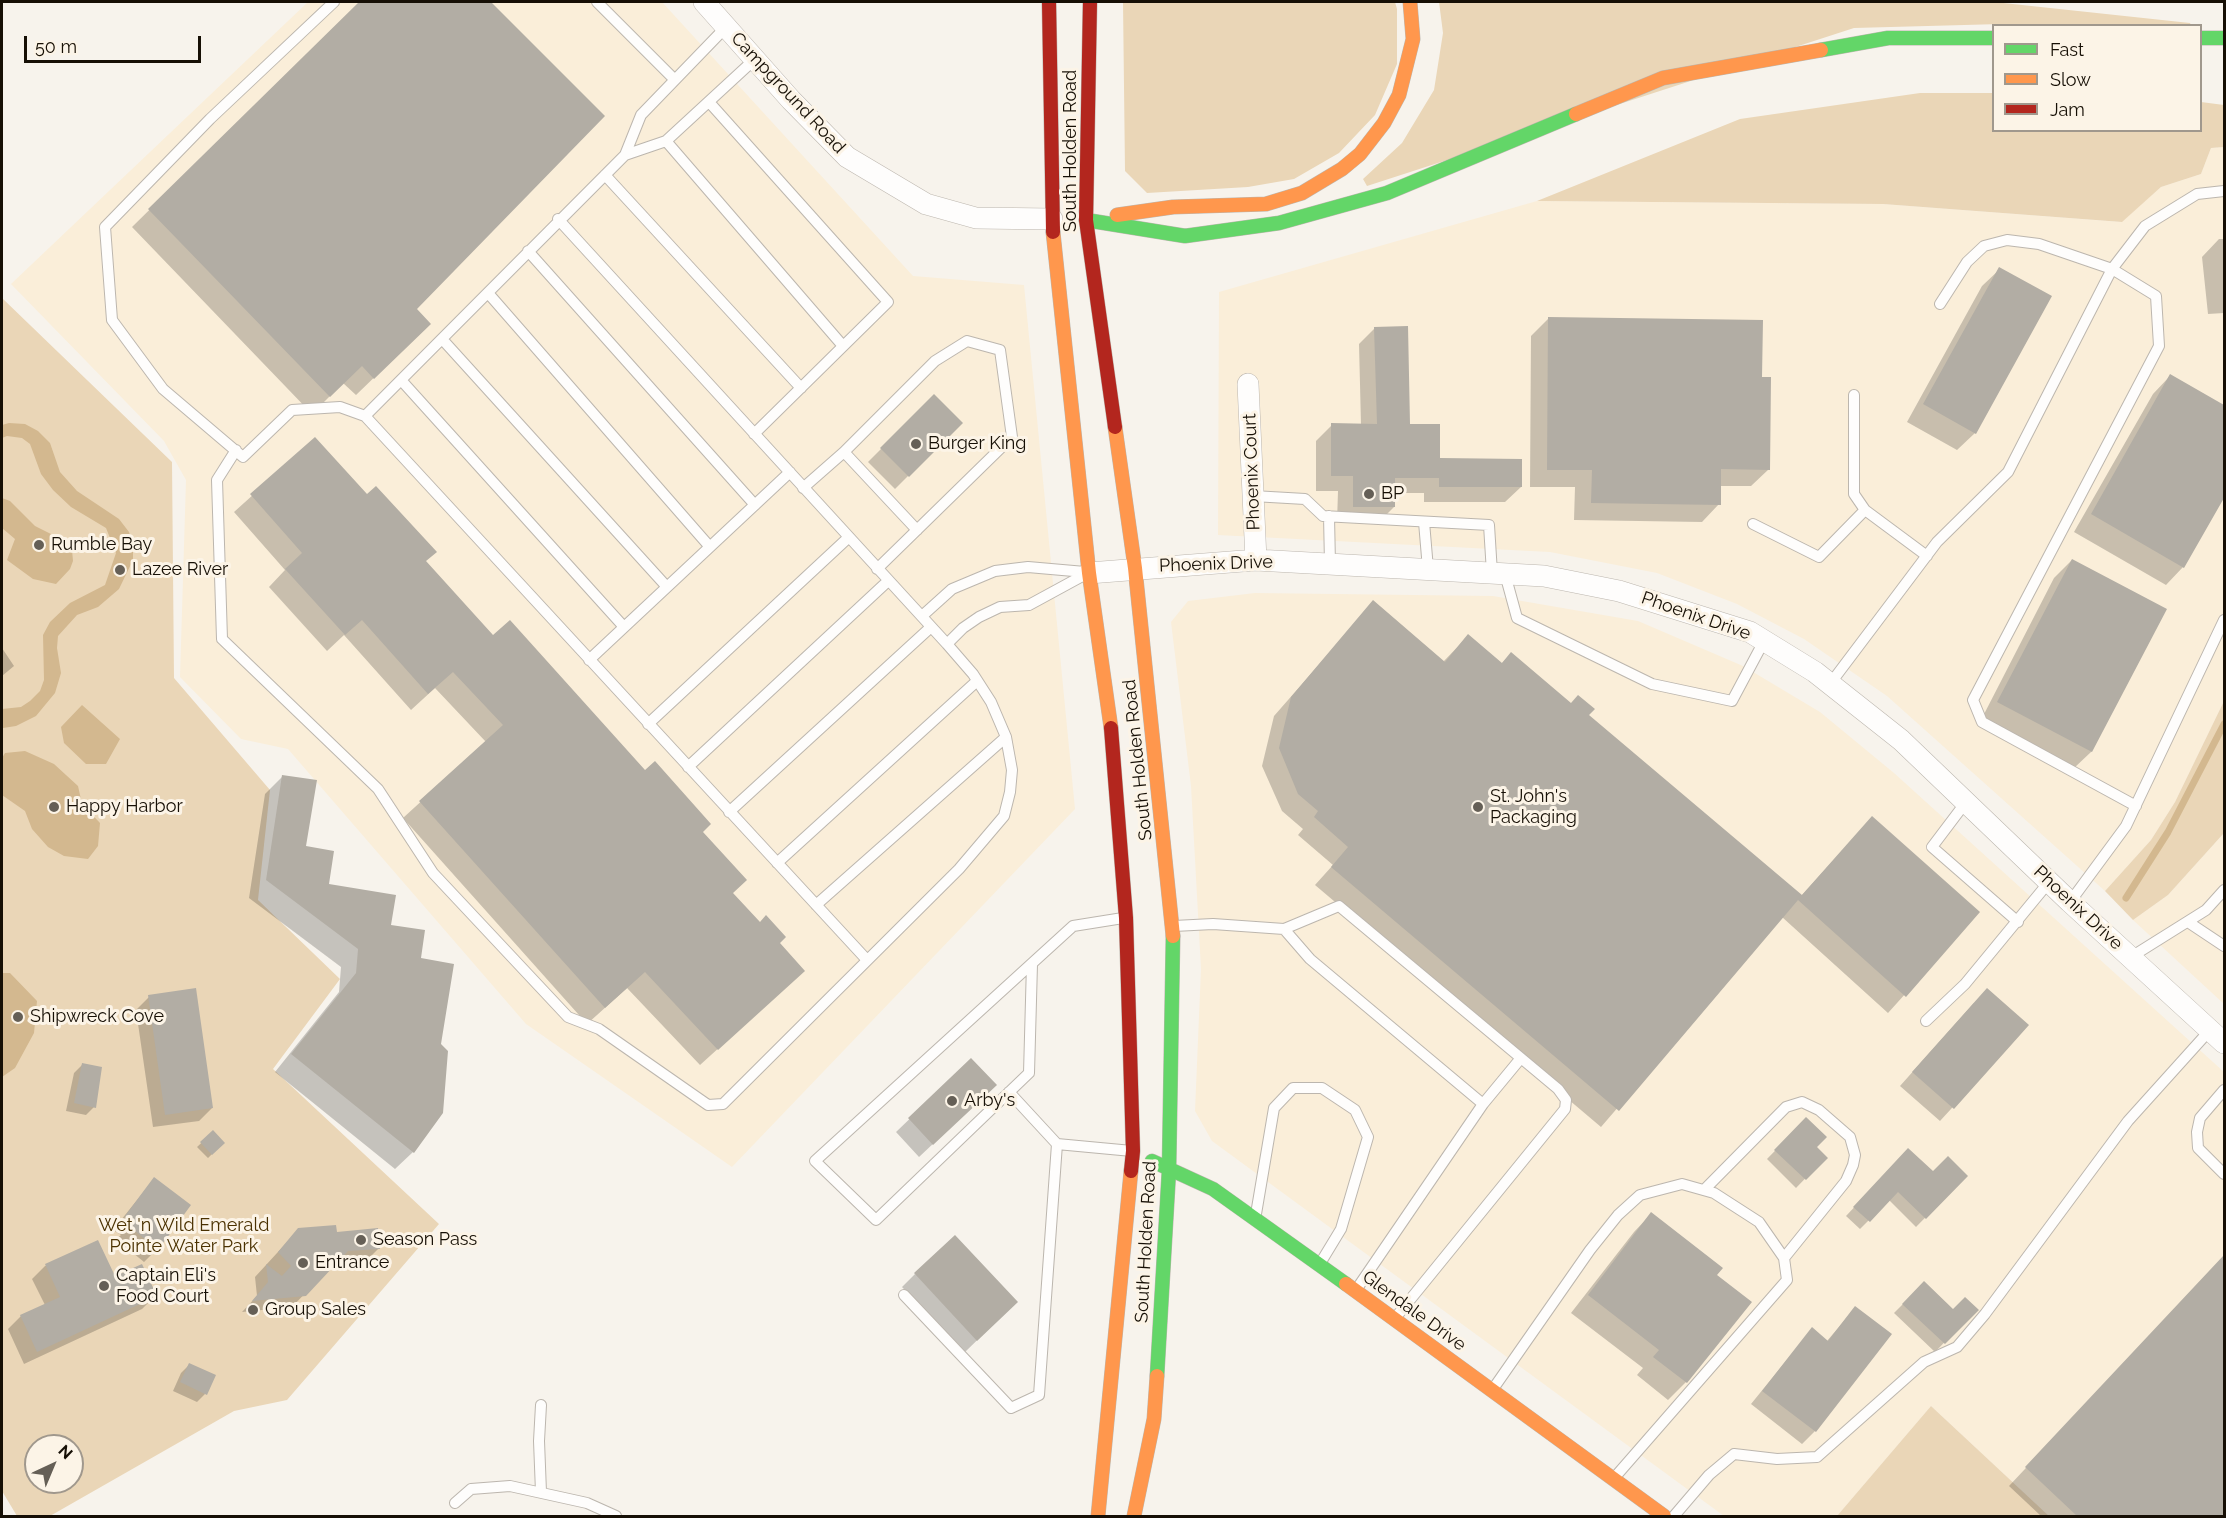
<!DOCTYPE html>
<style>
body{margin:0}
#map{position:relative;width:2226px;height:1518px;overflow:hidden;background:#f7f3ec;font-family:Raleway,sans-serif}
canvas{display:block}
.frame{position:absolute;inset:0;border:3px solid #160f05;pointer-events:none}
.legend{position:absolute;left:1992px;top:24px;width:210px;height:108px;box-sizing:border-box;background:#fcf4e7;border:2px solid #a0988d;margin:0;padding:8px 10px;list-style:none;font-size:18px;color:#160f05}
.legend li{display:flex;align-items:center;gap:12px;height:30px}
.legend b{width:30px;border:2px solid #a0988d}
.north{position:absolute;left:24px;top:1434px;width:60px;height:60px;box-sizing:border-box;background:#fcf4e7;border:2px solid #a0988d;border-radius:50%;rotate:44deg;font-size:16px;font-weight:700;line-height:24px;text-align:center;color:#160f05}
.north::after{content:'';display:block;margin:auto;width:21px;height:27px;background:#655f56;clip-path:polygon(50% 0,100% 100%,50% 72%,0 100%)}
.scale{position:absolute;left:24px;top:36px;width:177px;height:27px;box-sizing:border-box;border:3px solid #160f05;border-top:0;padding-left:8px;font-size:18px;line-height:21px;white-space:nowrap;color:#160f05;-webkit-text-stroke:4px #fcf4e7;paint-order:stroke}
</style>
<div id="map">
<canvas width="2226" height="1518"></canvas>
<div class="frame"></div>
<ul class="legend">
<li><b style="height:8px;background:#63d668"></b>Fast</li>
<li><b style="height:8px;background:#ff974d"></b>Slow</li>
<li><b style="height:8px;background:#b3261e"></b>Jam</li>
</ul>
<div class="north">N</div>
<div class="scale">50 m</div>
</div>
<script>
const ctx = document.querySelector('canvas').getContext('2d');
ctx.lineJoin = 'round';
function paint(path, color) { ctx.fillStyle = color; ctx.fill(path, 'evenodd'); }
const shape = rows => new Path2D(rows.map(r => 'M' + r).join(''));
function strokePath(path, color, width, dash) { ctx.strokeStyle = color; ctx.lineWidth = width; ctx.lineCap = dash ? 'butt' : 'round'; ctx.setLineDash(dash || []); ctx.stroke(path); }
function label(font, color, halo, rows, align = 'center') {
  ctx.font = font + ' Raleway,sans-serif'; ctx.lineWidth = 6; ctx.setLineDash([]); ctx.textBaseline = 'middle'; ctx.strokeStyle = halo; ctx.fillStyle = color; for (const [text, x, y, turn = 0] of rows) {
    ctx.save(); ctx.translate(x, y); ctx.rotate((+turn || 0) * Math.PI / 180); ctx.textAlign = isNaN(turn) ? turn : align; if (halo) ctx.strokeText(text, 0, 0); ctx.fillText(text, 0, 0); ctx.restore();
  }
}
const built = shape([
 [308,2,662,2,913,276,1024,285,1075,809,732,1167,526,1024,288,749,241,739,180,677,186,480,164,441,11,284],
 [2224,147,2224,701,2175,802,2151,840,2105,891,1887,696,1804,639,1737,604,1657,573,1550,552,1218,535,1219,292,1537,201,1883,204,2121,222,2161,187,2201,174,2211,148],
 [1255,593,1493,596,1638,621,1743,666,1820,712,1894,773,2224,1072,2224,1516,2049,1516,1931,1406,1837,1516,1724,1516,1212,1141,1195,1111,1201,969,1191,786,1171,622,1188,601],
 [2224,833,2224,1004,2133,920,2168,895]
]);
const green = shape([
 [1123,2,1395,2,1397,9,1397,64,1375,115,1339,153,1294,179,1248,187,1147,193,1125,171],
 [1439,2,1994,2,2190,23,2191,25,2001,24,1854,28,1367,186,1363,179,1402,143,1434,90,1443,33],
 [1920,93,1993,93,1994,130,2200,130,2201,102,2224,105,2224,147,2211,148,2201,174,2161,187,2122,222,1883,204,1537,201,1740,119],
 [2,298,172,462,174,678,270,790,258,900,340,979,273,1069,439,1224,287,1400,234,1411,50,1516,17,1516,2,1491],
 [36,1446,72,1446,72,1482,36,1482],
 [2224,701,2224,833,2168,895,2133,920,2105,891,2151,840,2175,802],
 [1931,1406,2049,1516,1837,1516]
]);
const water = shape([
 [9,423,25,424,38,431,50,443,60,472,77,491,119,519,129,532,133,545,133,560,119,589,98,607,77,615,58,636,57,648,61,673,55,693,36,716,16,726,3,728,2,709,21,707,30,701,40,691,44,680,43,635,50,622,70,603,105,585,116,553,106,528,71,507,53,490,41,474,30,444,22,438,7,436,2,438,2,425],
 [2,498,10,501,35,526,55,536,72,550,73,561,70,569,56,584,33,579,7,560,15,539,2,528],
 [82,705,120,739,106,764,86,764,64,743,61,727],
 [25,751,54,764,78,786,82,804,100,823,98,846,88,859,64,856,48,847,32,829,25,811,2,795,2,758,5,753],
 [2,973,10,973,37,1001,34,1033,15,1068,2,1077]
]);
const shadow = shape([
 [361,2,489,2,603,116,414,309,412,341,356,395,343,383,312,414,132,227],
 [2219,239,2224,239,2224,313,2208,314,2202,257],
 [2000,269,1975,433,1957,450,1907,422,1982,286],
 [1548,319,1761,378,1769,469,1751,486,1719,486,1719,504,1702,522,1574,520,1575,487,1530,487,1531,336],
 [1375,328,1409,425,1438,460,1521,487,1505,502,1424,502,1424,493,1394,493,1394,507,1378,523,1337,522,1338,491,1316,491,1316,441,1332,425,1361,425,1359,344],
 [2170,376,2224,407,2224,495,2183,567,2166,585,2074,532,2153,394],
 [934,396,961,423,895,489,868,462],
 [315,439,493,637,701,832,731,894,778,943,786,987,700,1065,627,988,587,1024,403,818,486,742,435,688,411,710,344,635,327,651,269,587,285,570,234,512],
 [2072,560,2165,609,2091,752,2073,769,1981,720,2054,578],
 [1373,603,1443,662,1468,636,1501,664,1511,654,1801,896,1872,818,1978,913,1888,1013,1782,917,1601,1127,1315,885,1333,865,1298,835,1303,829,1282,811,1262,766,1274,716],
 [2,648,14,666,2,676],
 [283,776,304,848,327,885,390,926,419,960,413,1152,395,1169,275,1072,339,992,341,967,249,898,265,794],
 [149,997,212,1108,199,1121,153,1127,136,1010],
 [1974,1003,2027,1026,1940,1121,1900,1086],
 [971,1060,982,1098,919,1157,896,1132],
 [83,1064,94,1107,86,1115,66,1111,74,1073],
 [1806,1119,1814,1147,1825,1158,1796,1188,1767,1159],
 [213,1132,223,1143,208,1158,197,1147],
 [1908,1150,1933,1173,1966,1176,1916,1227,1889,1200,1860,1229,1846,1216],
 [154,1179,188,1205,157,1249,144,1262,116,1239,121,1235,113,1230],
 [1651,1214,1715,1275,1750,1303,1686,1382,1668,1400,1637,1375,1643,1368,1571,1313,1634,1232],
 [299,1229,335,1234,379,1248,367,1260,335,1262,292,1307,242,1312,257,1296,255,1277],
 [97,1242,114,1278,155,1296,142,1309,24,1364,8,1329,21,1316,45,1305,32,1279,45,1266],
 [2224,1257,2224,1516,2041,1516,2009,1486],
 [915,1274,1003,1315,964,1353,902,1287],
 [1924,1283,1953,1311,1976,1310,1935,1352,1894,1313],
 [1855,1308,1815,1431,1802,1444,1751,1404,1812,1329,1827,1341],
 [189,1365,205,1394,197,1402,173,1391,181,1373]
]);
const stream = shape([
 [2126,898,2168,832,2224,724]
]);
const building = shape([
 [359,2,491,2,605,116,417,309,431,324,374,379,362,366,330,397,148,209],
 [1999,267,2052,296,1976,434,1923,404],
 [1548,317,1763,320,1762,377,1771,377,1770,470,1721,469,1721,505,1591,503,1592,470,1547,470],
 [1408,326,1410,424,1440,424,1440,458,1522,459,1522,487,1439,487,1439,478,1395,478,1395,507,1353,507,1353,476,1331,476,1331,423,1377,424,1374,327],
 [2170,374,2224,405,2224,498,2184,568,2091,514],
 [934,394,963,423,909,477,880,448],
 [315,437,367,494,376,486,437,552,426,561,493,635,510,620,645,770,655,761,711,824,703,832,747,880,733,893,760,922,766,915,786,937,780,943,805,971,718,1050,645,972,605,1008,419,801,503,725,453,672,428,694,362,620,345,635,285,569,302,553,250,494],
 [2072,559,2167,609,2092,752,1997,702],
 [1373,600,1445,662,1468,634,1502,663,1511,652,1571,703,1578,695,1595,709,1589,715,1802,895,1872,816,1980,912,1906,997,1798,900,1619,1111,1331,867,1348,847,1314,817,1318,811,1298,794,1279,748,1291,697],
 [282,775,317,780,306,846,334,851,329,884,396,895,391,925,425,930,421,958,454,964,441,1044,448,1051,443,1113,414,1153,291,1054,356,973,358,949,266,880],
 [196,988,213,1108,165,1115,148,995],
 [1987,988,2029,1025,1954,1109,1912,1072],
 [971,1058,997,1085,933,1145,908,1118],
 [82,1063,102,1067,96,1108,74,1103],
 [1806,1117,1827,1137,1817,1147,1828,1158,1806,1180,1774,1150],
 [213,1130,225,1143,212,1155,200,1142],
 [1908,1148,1933,1171,1948,1156,1968,1176,1926,1219,1898,1192,1870,1222,1853,1207],
 [154,1177,191,1205,158,1250,128,1225,135,1222,125,1216],
 [1651,1212,1723,1268,1717,1275,1752,1302,1687,1383,1653,1357,1659,1350,1588,1295],
 [336,1225,337,1232,378,1228,380,1249,348,1251,306,1296,252,1301,268,1282,266,1264,282,1276,291,1266,278,1252,298,1228],
 [955,1235,1018,1302,977,1341,914,1273],
 [98,1240,115,1276,142,1264,157,1296,37,1352,20,1315,60,1297,45,1264],
 [2224,1255,2224,1516,2077,1516,2025,1467],
 [1924,1281,1953,1309,1965,1297,1979,1310,1945,1344,1902,1304],
 [1855,1306,1892,1334,1816,1432,1762,1391,1812,1327,1828,1341],
 [189,1363,216,1375,207,1395,180,1382]
]);
const lane = shape([
 [334,2,210,119,105,227,112,320,163,389,243,457,292,410,340,407,365,416,867,960],
 [597,2,674,79],
 [709,102,888,302,754,434],
 [666,141,843,346],
 [625,155,666,141,755,59],
 [605,175,801,388],
 [528,251,755,505],
 [488,293,710,547],
 [1940,304,1967,262,1984,246,2007,240,2039,244,2112,269,2156,296,2159,346,1973,700,1982,722,2136,806],
 [442,339,667,587],
 [401,380,624,627],
 [1854,395,1854,494,1865,510],
 [365,416,625,155,641,115,727,26],
 [236,450,217,480,222,639,378,789,433,873,568,1017,599,1029,708,1105,723,1104,959,869,1004,816,1010,792,1012,770,1006,737,991,702,973,674,947,644,558,219],
 [844,452,917,530],
 [803,488,844,452,935,361,967,341,1000,350,1012,437,877,569],
 [1253,496,1305,499,1323,516,1489,525,1492,573],
 [1329,516,1330,564],
 [1424,522,1428,569],
 [1753,524,1819,557,1865,510,1927,556],
 [1505,574,1517,618,1652,684,1732,701,1764,641],
 [922,616,952,589,995,571,1028,567,1085,572],
 [947,644,963,628,979,617,1000,607,1029,605,1086,574],
 [589,660,790,472],
 [1830,684,1937,542,2008,472,2112,269,2145,226,2197,194,2224,191],
 [648,724,849,537],
 [688,767,888,581],
 [1966,802,1932,847,2018,922],
 [729,812,931,627],
 [777,863,977,681],
 [2070,902,2126,826,2224,620],
 [816,905,1006,737],
 [2188,922,2224,946],
 [1174,926,1213,924,1284,929,1339,906,1558,1089,1566,1100,1565,1109,1396,1317],
 [1284,929,1310,959,1483,1104],
 [2131,957,2206,910,2224,890],
 [1032,964,1029,1073,876,1220,815,1161,1073,926,1123,918],
 [1926,1021,1965,984,2049,882],
 [2224,1090,2200,1118,2197,1132,2198,1148,2224,1174],
 [1009,1092,1057,1144],
 [1704,1190,1786,1107,1802,1102,1819,1110,1850,1137,1855,1155,1853,1165,1846,1181,1784,1258],
 [1256,1214,1274,1108,1293,1088,1322,1088,1355,1110,1368,1137,1341,1229,1321,1262],
 [1356,1290,1483,1104,1521,1058],
 [904,1295,1011,1408,1039,1395,1057,1144,1132,1151],
 [1493,1389,1590,1250,1618,1215,1640,1195,1682,1184,1714,1193,1759,1222,1784,1258,1787,1280,1615,1477],
 [541,1492,539,1441,541,1405],
 [455,1503,471,1489,510,1486,587,1503,616,1516],
 [1674,1516,1709,1475,1734,1454,1777,1459,1817,1457,1924,1362,1957,1347,1985,1314,2128,1121,2210,1030]
]);
const street = shape([
 [704,2,791,100,847,157,926,204,976,218,1052,219],
 [1248,384,1256,560],
 [1089,573,1256,560,1544,576,1619,591,1750,632,1815,672,1901,740,2070,902,2224,1043]
]);
const fast = shape([
 [2200,38,2224,38],
 [1821,50,1888,38,1994,38],
 [1086,220,1185,236,1279,223,1387,193,1576,114],
 [1152,1161,1213,1189,1346,1284],
 [1157,1376,1169,1170,1173,936]
]);
const slow = shape([
 [1576,114,1663,78,1821,50],
 [1117,215,1173,207,1266,204,1302,193,1342,169,1360,154,1384,123,1399,95,1413,39,1410,2],
 [1053,232,1089,573,1111,728],
 [1115,427,1135,568,1173,936],
 [1346,1284,1664,1516],
 [1098,1516,1131,1171],
 [1134,1516,1154,1419,1157,1376]
]);
const jam = shape([
 [1049,2,1053,232],
 [1090,2,1086,220,1115,427],
 [1111,728,1126,918,1133,1151,1131,1171]
]);
const markers = [
 [916,444,6,"#655f56"],
 [1369,494,6,"#655f56"],
 [39,545,6,"#655f56"],
 [120,570,6,"#655f56"],
 [54,807,6,"#655f56"],
 [1478,807,6,"#655f56"],
 [18,1017,6,"#655f56"],
 [952,1101,6,"#655f56"],
 [361,1240,6,"#655f56"],
 [303,1263,6,"#655f56"],
 [104,1286,6,"#655f56"],
 [253,1310,6,"#655f56"]
];
const streetNames = [
 ["Campground Road",788,93,47],
 ["South Holden Road",1071,151,-90],
 ["Phoenix Court",1252,472,-92],
 ["Phoenix Drive",1216,564,-2],
 ["Phoenix Drive",1696,616,19],
 ["South Holden Road",1138,760,-96],
 ["Phoenix Drive",2078,908,43],
 ["South Holden Road",1146,1242,-87],
 ["Glendale Drive",1414,1311,36]
];
const poiNames = [
 ["Burger King",928,444],
 ["BP",1381,494],
 ["Rumble Bay",51,545],
 ["Lazee River",132,570],
 ["St. John's",1490,797],
 ["Packaging",1490,818],
 ["Happy Harbor",66,807],
 ["Shipwreck Cove",30,1017],
 ["Arby's",964,1101],
 ["Season Pass",373,1240],
 ["Entrance",315,1263],
 ["Captain Eli's",116,1276],
 ["Food Court",116,1297],
 ["Group Sales",265,1310]
];
const parkNames = [
 ["Wet 'n Wild Emerald",184,1226],
 ["Pointe Water Park",184,1247]
];
paint(built, '#faeed9');
paint(green, '#ead6b7');
paint(water, '#d3b88f');
paint(shadow, '#0003');
strokePath(stream, '#d3b88f', 7);
paint(building, '#b2ada4');
strokePath(lane, '#bcb6ae', 12);
strokePath(street, '#bcb6ae', 22);
strokePath(fast, '#bcb6ae', 15);
strokePath(slow, '#bcb6ae', 15);
strokePath(jam, '#bcb6ae', 15);
strokePath(lane, '#fefdfc', 10);
strokePath(street, '#fefdfc', 21);
strokePath(fast, '#63d668', 14);
strokePath(slow, '#ff974d', 14);
strokePath(jam, '#b3261e', 14);
for (const [x, y, r, color] of markers) { const dot = new Path2D(); dot.arc(x, y, r, 0, 2 * Math.PI); ctx.fillStyle = color; ctx.fill(dot); strokePath(dot, '#fcf4e7', 2); }
label('18px', '#160f05', '#fcf4e7', streetNames);
label('18px', '#160f05', '#fcf4e7', poiNames, 'left');
label('18px', '#4a3101', '#fcf4e7', parkNames);
</script>
